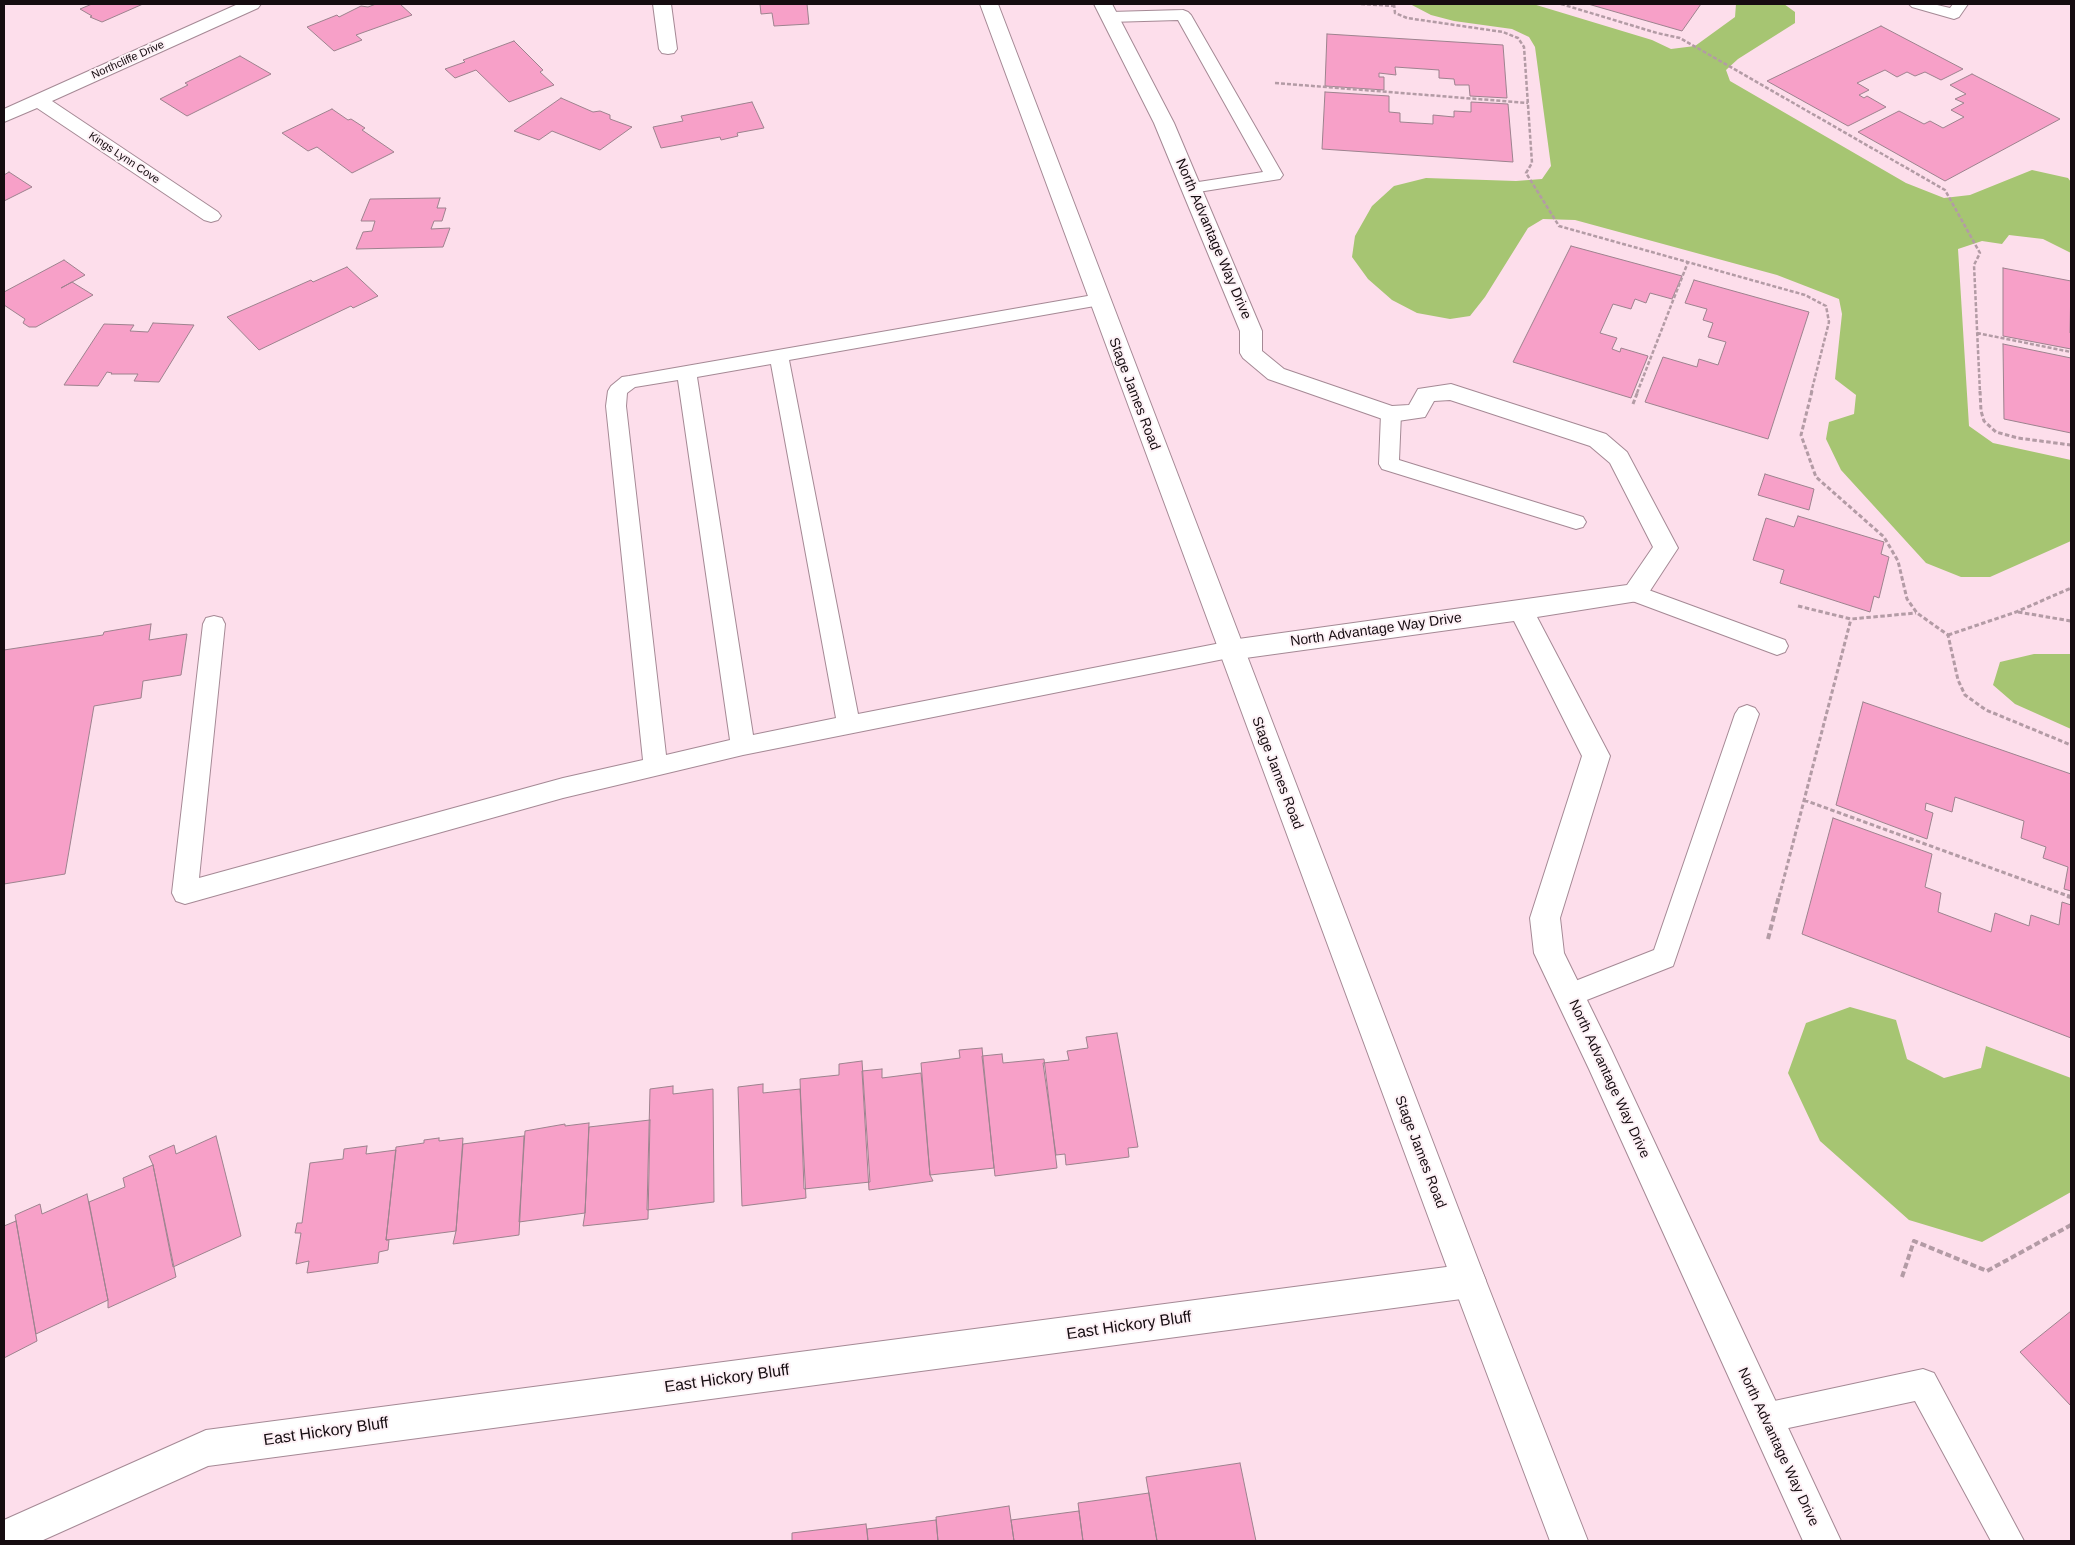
<!DOCTYPE html>
<style>
body{margin:0}
#map{position:relative;width:2075px;height:1545px;overflow:hidden;background:#fddeeb;font-family:Arial,sans-serif}
canvas{display:block}
.frame{position:absolute;inset:0;border:5px solid #150c10;pointer-events:none}
</style>
<div id="map">
<canvas width="2075" height="1545"></canvas>
<div class="frame"></div>
</div>
<script>
const ctx = document.querySelector('canvas').getContext('2d');
ctx.lineJoin = 'round';
function paint(path, color) { ctx.fillStyle = color; ctx.fill(path, 'evenodd'); }
const shape = rows => new Path2D(rows.map(r => 'M' + r).join(''));
function strokePath(path, color, width, dash) { ctx.strokeStyle = color; ctx.lineWidth = width; ctx.lineCap = dash ? 'butt' : 'round'; ctx.setLineDash(dash || []); ctx.stroke(path); }
function label(font, color, halo, rows, align = 'center') {
  ctx.font = font + ' Arial,sans-serif'; ctx.lineWidth = 4; ctx.setLineDash([]); ctx.textBaseline = 'middle'; ctx.strokeStyle = halo; ctx.fillStyle = color; for (const [text, x, y, turn = 0] of rows) {
    ctx.save(); ctx.translate(x, y); ctx.rotate((+turn || 0) * Math.PI / 180); ctx.textAlign = isNaN(turn) ? turn : align; if (halo) ctx.strokeText(text, 0, 0); ctx.fillText(text, 0, 0); ctx.restore();
  }
}
const water = shape([
 [1410,4,1533,4,1652,40,1671,49,1695,46,1735,17,1736,4,1784,4,1795,12,1795,23,1738,59,1726,70,1730,81,1906,183,1944,198,1970,195,2032,170,2068,178,2071,182,2071,253,2043,239,2009,235,2002,244,1982,241,1958,249,1969,426,1993,443,2071,460,2071,541,1990,577,1961,577,1926,563,1841,470,1826,439,1829,422,1854,414,1856,395,1835,379,1842,314,1839,299,1777,275,1575,220,1543,219,1528,228,1485,297,1470,316,1450,319,1417,313,1392,300,1368,279,1352,257,1355,236,1372,206,1394,186,1426,178,1516,181,1542,179,1551,166,1535,47,1529,37,1512,29,1454,21,1431,15],
 [2034,654,2071,654,2071,729,2015,704,1993,685,2000,662],
 [1850,1007,1896,1020,1907,1059,1944,1078,1981,1068,1986,1046,2071,1078,2071,1192,1982,1242,1909,1220,1820,1141,1788,1073,1806,1023]
]);
const building = shape([
 [92,4,143,4,102,22,90,17,92,16,80,9,92,4],
 [376,4,400,4,412,15,356,35,362,40,334,51,307,27,337,15,339,17,361,6,368,7,376,4],
 [760,4,807,4,809,24,774,26,772,13,761,14,760,4],
 [1588,4,1701,4,1682,31,1588,4],
 [1881,26,1963,69,1941,80,1925,72,1915,76,1907,72,1897,77,1885,70,1857,83,1869,90,1859,95,1864,98,1867,96,1886,107,1848,126,1767,81,1881,26],
 [1327,34,1503,45,1507,98,1470,96,1469,85,1455,85,1454,79,1439,78,1439,70,1395,67,1396,75,1379,73,1379,77,1384,77,1384,90,1325,86,1327,34],
 [514,41,543,70,540,72,554,85,509,102,476,70,455,78,445,69,465,62,463,60,514,41],
 [240,56,271,74,187,116,160,99,188,85,185,83,240,56],
 [1972,74,2060,119,1945,181,1858,132,1899,111,1924,124,1930,121,1943,128,1964,117,1951,110,1964,103,1955,99,1966,94,1950,85,1972,74],
 [1325,92,1389,96,1389,112,1400,113,1400,122,1433,124,1433,115,1454,117,1454,111,1471,112,1471,102,1508,104,1513,162,1322,149,1325,92],
 [561,98,593,112,600,111,610,115,610,119,632,127,600,150,552,131,539,140,514,131,561,98],
 [752,102,764,128,737,133,738,136,721,140,720,137,661,148,653,127,683,121,681,116,752,102],
 [332,109,348,120,351,119,365,128,362,130,394,152,352,173,317,147,308,151,282,133,332,109],
 [9,172,32,187,4,201,4,175,9,172],
 [440,198,437,208,446,208,442,221,434,221,431,229,450,228,443,247,356,249,363,232,372,231,375,221,361,221,370,199,440,198],
 [1571,246,1682,276,1672,299,1650,293,1646,303,1635,299,1631,309,1613,304,1600,333,1617,338,1612,349,1620,352,1621,348,1648,356,1631,398,1513,362,1571,246],
 [64,260,85,275,61,288,72,282,93,295,36,327,29,327,23,323,25,319,4,305,4,292,64,260],
 [347,267,378,296,353,308,351,306,259,350,227,317,311,280,313,282,347,267],
 [2003,268,2071,281,2070,333,2071,333,2071,349,2003,336,2003,268],
 [1694,280,1809,312,1768,439,1645,402,1663,357,1697,367,1699,359,1718,365,1726,342,1708,337,1713,323,1703,320,1707,309,1685,303,1694,280],
 [153,323,194,325,159,382,134,381,138,374,111,374,112,373,107,372,98,386,64,385,104,324,134,325,130,331,148,332,153,323],
 [2003,344,2071,358,2071,433,2004,419,2003,344],
 [1765,474,1814,489,1809,510,1758,495,1765,474],
 [1798,516,1884,542,1881,554,1889,557,1879,598,1874,596,1870,612,1780,583,1784,570,1753,560,1766,518,1794,527,1798,516],
 [151,624,149,640,187,634,181,675,143,681,141,698,94,706,65,874,4,884,4,650,103,635,104,632,151,624],
 [1863,702,2071,774,2071,891,2064,889,2068,867,2043,858,2046,847,2021,838,2024,821,1955,797,1952,812,1926,803,1925,810,1933,813,1927,839,1836,805,1863,702],
 [1833,818,1932,854,1925,887,1941,893,1938,912,1991,932,1995,913,2029,926,2031,915,2059,925,2062,902,2071,905,2071,1038,1802,934,1833,818],
 [1117,1033,1138,1147,1128,1148,1129,1157,1066,1165,1065,1154,1056,1155,1043,1063,1069,1060,1067,1051,1088,1048,1086,1037,1117,1033],
 [982,1048,994,1168,930,1175,921,1063,960,1058,959,1050,982,1048],
 [1002,1054,1003,1063,1044,1059,1057,1168,995,1176,982,1056,1002,1054],
 [862,1061,870,1182,804,1189,800,1079,839,1075,839,1064,862,1061],
 [882,1069,882,1078,921,1073,930,1175,933,1181,869,1190,862,1071,882,1069],
 [763,1084,763,1093,800,1089,806,1198,742,1206,738,1087,763,1084],
 [673,1086,673,1094,713,1089,714,1202,647,1210,650,1089,673,1086],
 [650,1120,648,1219,583,1226,585,1213,589,1127,650,1120],
 [589,1123,585,1213,519,1222,525,1131,565,1124,565,1126,589,1123],
 [216,1136,241,1236,173,1267,153,1165,149,1156,174,1145,176,1154,216,1136],
 [524,1136,519,1235,453,1244,456,1231,463,1144,524,1136],
 [439,1138,439,1141,463,1138,456,1231,386,1240,396,1147,424,1143,424,1140,439,1138],
 [367,1146,366,1154,396,1150,386,1240,389,1240,388,1250,379,1252,378,1263,307,1273,309,1261,296,1264,301,1233,295,1233,297,1223,302,1223,310,1163,343,1159,344,1149,367,1146],
 [153,1165,176,1277,108,1308,108,1300,89,1202,125,1187,123,1178,153,1165],
 [87,1194,108,1300,36,1334,15,1215,40,1204,42,1214,87,1194],
 [16,1221,37,1341,4,1358,4,1226,16,1221],
 [2071,1311,2071,1406,2020,1352,2071,1311],
 [1240,1463,1256,1541,1157,1541,1146,1477,1240,1463],
 [1149,1493,1157,1541,1083,1541,1078,1503,1149,1493],
 [1009,1506,1014,1541,938,1541,936,1517,1009,1506],
 [1079,1511,1083,1541,1014,1541,1011,1520,1079,1511],
 [936,1520,938,1541,868,1541,867,1529,936,1520],
 [866,1524,868,1541,792,1541,792,1533,866,1524]
]);
const pathFar2 = shape([
 [1361,4,1394,6],
 [1394,4,1395,13,1407,18,1503,32,1518,38,1524,47,1532,163,1526,173,1559,226,1805,295,1826,306,1829,322,1811,393],
 [1561,4,1657,33,1680,38,1945,190,1980,253,1974,265,1980,393],
 [1275,83,1528,103],
 [1977,333,2071,352],
 [1637,393,1688,262]
]);
const pathFar1 = shape([
 [1812,391,1801,435,1816,477,1884,537,1898,561,1907,599,1917,613,1948,635,1958,680,1965,695,1986,710,2071,745],
 [1980,391,1981,411,1984,421,1996,432,2018,438,2071,445],
 [1633,404,1638,391],
 [1798,606,1851,619,1916,613],
 [2018,612,2071,621],
 [1948,635,2016,612,2071,588],
 [1804,800,2071,897],
 [1779,897,1851,619]
]);
const path = shape([
 [2067,896,2071,897],
 [1768,939,1779,896],
 [1902,1277,1914,1241,1987,1271,2071,1225]
]);
const service = shape([
 [1909,4,1933,4,1950,8,1953,4,1968,4,1959,17,1954,19,1912,7,1909,4],
 [1183,10,1188,12,1191,15,1283,175,1280,179,1192,193,1186,192,1183,188,1186,184,1192,183,1263,172,1178,20,1110,22,1105,20,1102,17,1105,14,1110,12,1183,10],
 [1099,294,1106,296,1108,300,1106,304,789,360,858,714,1231,641,1239,644,1242,650,1239,656,743,755,563,798,185,904,176,901,172,893,203,624,206,618,214,616,222,618,225,624,199,878,563,778,643,760,606,406,608,391,611,386,622,377,629,376,1099,294],
 [771,364,836,718,753,735,697,377,771,364],
 [678,380,730,740,666,755,626,406,627,393,635,387,678,380],
 [1391,407,1398,409,1401,414,1399,460,1583,517,1586,522,1583,527,1576,529,1382,469,1379,464,1381,414,1384,409,1391,407],
 [1635,585,1785,640,1788,646,1785,652,1777,655,1627,599,1624,593,1627,587,1635,585],
 [1747,705,1755,708,1759,714,1673,966,1569,1007,1560,1003,1556,995,1560,987,1654,950,1735,714,1739,708,1747,705],
 [1923,1369,1934,1373,2024,1541,1991,1541,1915,1401,1765,1433,1754,1429,1750,1418,1754,1407,1765,1403,1923,1369]
]);
const minor = shape([
 [238,4,261,4,258,8,52,101,218,212,221,216,218,220,211,222,204,220,37,108,4,122,4,109,238,4],
 [653,4,671,4,677,49,674,53,668,54,662,53,659,49,653,4],
 [1094,4,1112,4,1174,123,1262,331,1262,351,1284,369,1392,406,1409,405,1418,389,1451,384,1606,434,1627,452,1678,548,1644,600,1537,617,1610,756,1560,918,1564,953,1611,1049,1841,1541,1803,1541,1589,1069,1534,953,1530,918,1582,756,1514,621,1231,660,1222,657,1218,650,1222,643,1231,640,1627,585,1653,547,1610,463,1590,446,1450,400,1434,401,1425,417,1391,422,1268,379,1243,358,1240,353,1240,331,1154,123,1094,4],
 [1469,1264,1481,1269,1486,1281,1481,1293,1469,1298,208,1466,41,1541,4,1541,4,1520,206,1430,1469,1264]
]);
const secondary = shape([
 [980,4,998,4,1486,1281,1588,1541,1550,1541,1452,1281,980,4]
]);
const farStreetnames = [
 ["Northcliffe Drive",128,60,-24],
 ["Kings Lynn Cove",124,158,34]
];
const streetNames = [
 ["North Advantage Way Drive",1213,239,67],
 ["Stage James Road",1134,394,69],
 ["North Advantage Way Drive",1376,630,-8],
 ["Stage James Road",1277,773,69],
 ["North Advantage Way Drive",1609,1079,65],
 ["Stage James Road",1420,1152,69],
 ["North Advantage Way Drive",1778,1447,65]
];
const nearStreetnames = [
 ["East Hickory Bluff",1129,1326,-8],
 ["East Hickory Bluff",727,1379,-8],
 ["East Hickory Bluff",326,1432,-8]
];
paint(water, '#a6c572');
paint(building, '#f7a0c8');
strokePath(building, '#9d828e', 1);
strokePath(service, '#a58995', 2);
strokePath(minor, '#a58995', 2);
strokePath(secondary, '#a58995', 2);
strokePath(pathFar2, '#b39ba5', 2.5, [4, 2]);
strokePath(pathFar1, '#b39ba5', 3, [4.5, 2.5]);
strokePath(path, '#b39ba5', 4, [6, 3]);
paint(service, '#fff');
paint(minor, '#fff');
paint(secondary, '#fff');
label('11px', '#150c10', '#fdf1f6', farStreetnames);
label('14px', '#150c10', '#fdf1f6', streetNames);
label('16px', '#150c10', '#fdf1f6', nearStreetnames);
</script>
